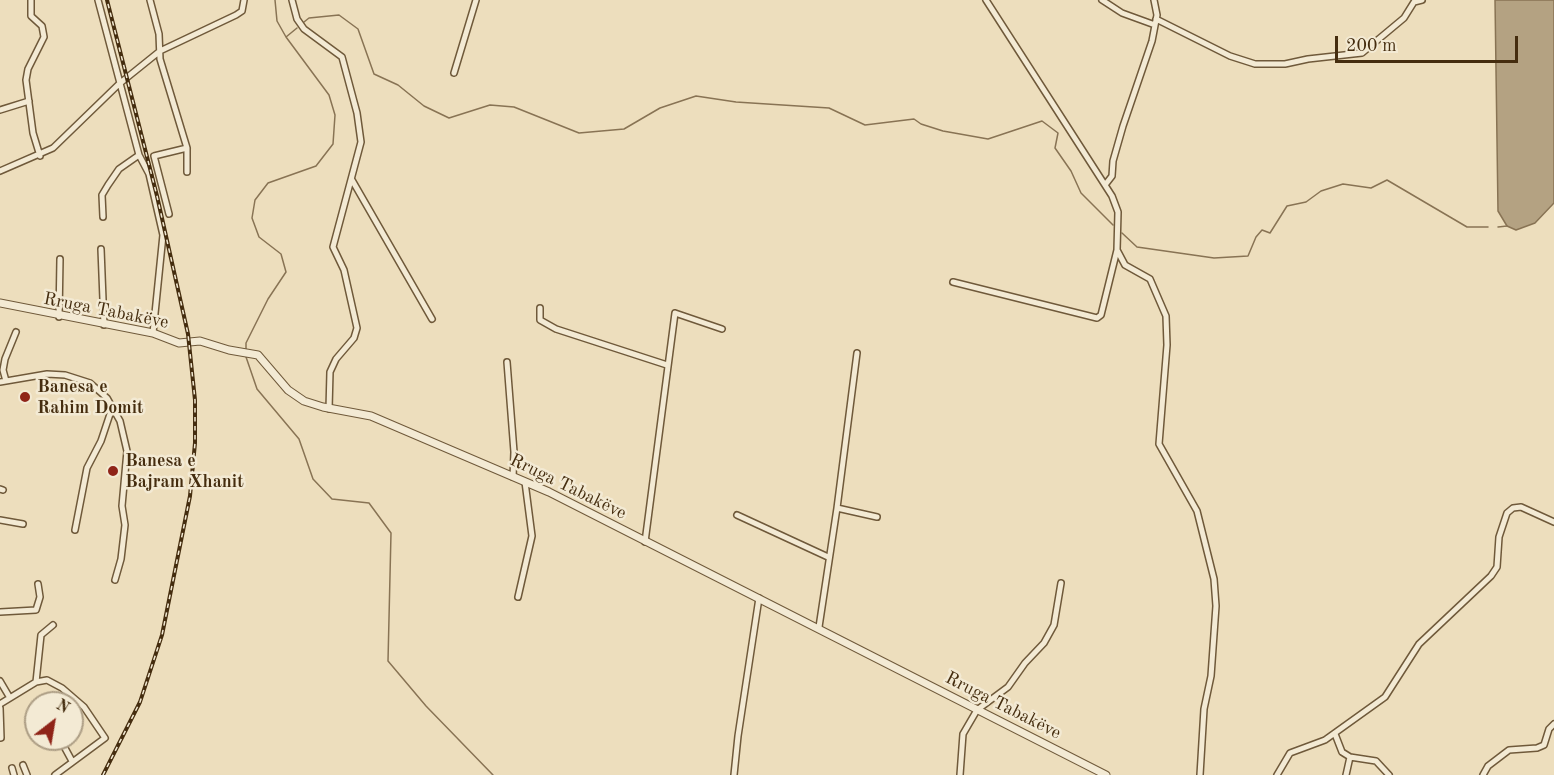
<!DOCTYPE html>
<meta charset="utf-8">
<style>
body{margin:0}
#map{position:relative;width:1554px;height:775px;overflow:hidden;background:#eddebd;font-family:"Old Standard TT",serif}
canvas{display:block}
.north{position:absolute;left:24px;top:691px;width:60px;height:60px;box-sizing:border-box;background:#f3ead4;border:2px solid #ad9e85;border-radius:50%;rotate:31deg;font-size:16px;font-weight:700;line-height:24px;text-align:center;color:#452d0f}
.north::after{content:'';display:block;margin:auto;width:21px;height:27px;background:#8f2418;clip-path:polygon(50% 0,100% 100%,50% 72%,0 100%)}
.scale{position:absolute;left:1335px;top:36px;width:183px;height:27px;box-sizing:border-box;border:3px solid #452d0f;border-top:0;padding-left:8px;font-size:18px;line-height:21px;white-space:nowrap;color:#452d0f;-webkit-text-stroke:4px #f3ead4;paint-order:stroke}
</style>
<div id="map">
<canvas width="1554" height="775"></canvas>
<div class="north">N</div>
<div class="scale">200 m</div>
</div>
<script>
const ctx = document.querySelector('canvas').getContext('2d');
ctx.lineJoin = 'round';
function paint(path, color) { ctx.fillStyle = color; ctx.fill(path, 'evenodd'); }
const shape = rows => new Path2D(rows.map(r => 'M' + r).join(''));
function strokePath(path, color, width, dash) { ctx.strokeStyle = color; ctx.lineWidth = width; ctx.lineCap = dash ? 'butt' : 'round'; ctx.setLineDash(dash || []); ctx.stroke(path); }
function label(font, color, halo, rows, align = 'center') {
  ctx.font = font + ' "Old Standard TT",serif'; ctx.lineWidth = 5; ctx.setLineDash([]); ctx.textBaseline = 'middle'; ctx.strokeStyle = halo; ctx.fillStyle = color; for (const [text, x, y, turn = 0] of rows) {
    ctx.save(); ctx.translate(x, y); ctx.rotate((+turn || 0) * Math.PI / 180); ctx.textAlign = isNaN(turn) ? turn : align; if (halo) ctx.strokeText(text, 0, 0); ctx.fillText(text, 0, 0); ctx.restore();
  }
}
const water = shape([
 [1495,0,1554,0,1554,203,1535,223,1516,230,1507,226,1498,211,1495,0]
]);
const stream = shape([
 [304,22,309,18,339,15,358,29,374,74,398,85,424,106,449,118,490,105,514,107,579,133,624,129,660,108,696,96,736,102,829,108,865,125,914,119,921,124,943,131,988,139,1042,121,1058,133,1055,148,1071,171,1081,193,1113,225],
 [286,37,297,28],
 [1498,227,1507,226],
 [1122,233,1137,247,1214,258,1248,256,1256,237,1262,230,1270,233,1287,206,1306,202,1321,191,1343,184,1371,188,1387,180,1467,227,1488,227],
 [246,350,246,343,268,299,286,272,281,254,259,237,252,218,255,200,268,183,316,166,333,144,335,115,329,95,286,37,277,21,275,0],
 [245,354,257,389,299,439,313,479,332,499,369,503,391,533,388,661,426,706,493,775]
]);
const minor = shape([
 [31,0,31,16,42,26,44,37,28,69,26,80,33,133,40,156],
 [98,0,139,155,149,174,163,235,153,333],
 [150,0,159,34,160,59,187,148,187,172],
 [292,0,297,19,304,29,342,57,357,113,361,142,333,247,344,270,357,328,354,338,336,359,330,372,329,409],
 [986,0,1112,196,1118,212,1117,250,1125,265,1150,279,1166,316,1167,345,1159,444,1197,511,1214,579,1216,606,1211,676,1204,709,1200,775],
 [1102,0,1122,13,1155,25],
 [1156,19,1230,56,1255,64,1285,64,1308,59,1362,53,1404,18,1414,2,1422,0],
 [454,73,476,0],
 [0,110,29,101],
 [0,171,53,148,119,84,160,51,236,15,242,11,244,0],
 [352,180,432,319],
 [1105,185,1112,176,1113,161,1123,126,1152,41,1157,15,1154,0],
 [169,214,154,156,187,148],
 [103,217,102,195,108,185,119,169,139,155],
 [101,249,104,325],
 [953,282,1097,318,1101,315,1117,250],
 [540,308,540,320,556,329,667,365],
 [59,317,60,259],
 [507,362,514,452,513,477],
 [6,381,3,370,5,359,16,332],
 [0,382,47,374,65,375,90,383,107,398,120,421,127,451,122,506,125,525,121,559,115,580],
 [0,489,3,490],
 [837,508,857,353],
 [737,515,828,557],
 [0,520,23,524],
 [75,530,87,468,101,441,112,408],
 [645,542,675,313,722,329],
 [518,597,532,536,525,482],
 [0,612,36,610,40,597,38,584],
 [819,627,837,508,877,517],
 [0,681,10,698],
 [36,682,41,635,53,625],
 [0,704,36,682,47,680,62,688,84,707,105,738,55,775],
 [0,708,1,738],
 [1335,734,1342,752,1350,757],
 [60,739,72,761],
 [23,765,27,775],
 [12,768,14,775],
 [734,775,738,736,759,598],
 [960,775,963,734,977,710,1008,687,1025,663,1044,643,1054,625,1061,583],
 [1277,775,1290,753,1325,740,1385,697,1419,644,1491,576,1497,567,1499,537,1507,513,1513,508,1521,507,1554,522],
 [1346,775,1350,757,1376,761,1389,775],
 [1483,775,1488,766,1509,750,1537,748,1544,745,1549,729,1554,724]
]);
const tertiary = shape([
 [0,303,153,333,179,343,200,341,229,350,258,355,288,390,304,401,323,407,371,416,549,492,1106,775]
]);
const rail = shape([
 [103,775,140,702,162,635,190,496,195,443,195,400,188,334,157,196,107,0]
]);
const markers = [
 [25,397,6,"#8f2418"],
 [113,471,6,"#8f2418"]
];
const streetNames = [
 ["Rruga Tabakëve",106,311,11],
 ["Rruga Tabakëve",568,487,26],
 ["Rruga Tabakëve",1003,706,27]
];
const poiNames = [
 ["Banesa e",37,387],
 ["Rahim Domit",37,408],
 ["Banesa e",125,461],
 ["Bajram Xhanit",125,482]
];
paint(water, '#b4a282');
strokePath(water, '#887354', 1.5);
strokePath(stream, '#887354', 1.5);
strokePath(minor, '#6f593a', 8);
strokePath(tertiary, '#6f593a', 9);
strokePath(minor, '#f3ead4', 5);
strokePath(tertiary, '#f3ead4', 7);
strokePath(rail, '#452d0f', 4);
strokePath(rail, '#f3ead4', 1.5, [4.5]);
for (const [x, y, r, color] of markers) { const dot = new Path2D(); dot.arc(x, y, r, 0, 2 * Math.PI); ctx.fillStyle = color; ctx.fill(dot); strokePath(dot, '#f3ead4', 2); }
label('18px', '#452d0f', '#f3ead4', streetNames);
label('bold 18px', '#452d0f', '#f3ead4', poiNames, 'left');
</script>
